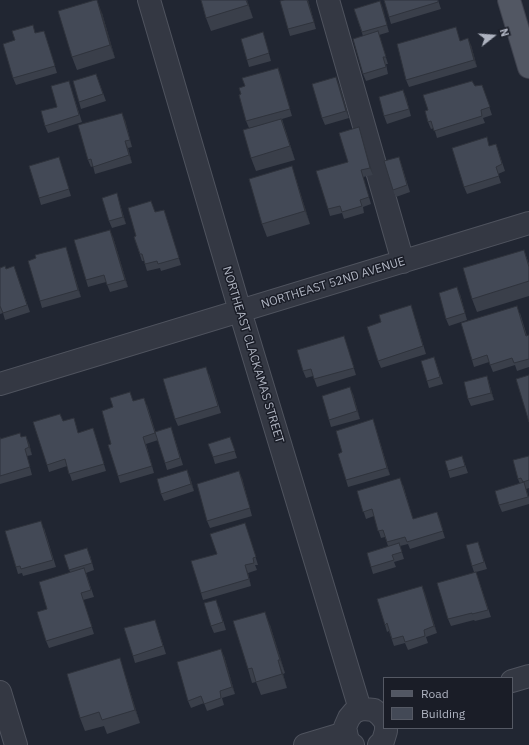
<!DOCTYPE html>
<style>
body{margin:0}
#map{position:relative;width:529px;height:745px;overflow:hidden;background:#212632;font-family:"IBM Plex Sans",sans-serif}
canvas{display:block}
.legend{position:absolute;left:383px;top:677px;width:130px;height:52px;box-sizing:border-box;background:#1a1d27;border:1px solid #555964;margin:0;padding:5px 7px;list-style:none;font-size:12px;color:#aeb3c0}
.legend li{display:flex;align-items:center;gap:8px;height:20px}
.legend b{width:20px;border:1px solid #555964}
.north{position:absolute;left:473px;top:16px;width:40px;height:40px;-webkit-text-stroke:3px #1a1d27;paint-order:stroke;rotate:73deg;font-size:11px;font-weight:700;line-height:16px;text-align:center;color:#aeb3c0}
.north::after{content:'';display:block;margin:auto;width:14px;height:18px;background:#aeb3c0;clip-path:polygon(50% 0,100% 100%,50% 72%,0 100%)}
</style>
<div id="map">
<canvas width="529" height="745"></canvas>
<ul class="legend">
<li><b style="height:5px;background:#525763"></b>Road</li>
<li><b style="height:11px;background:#434956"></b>Building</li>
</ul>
<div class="north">N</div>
</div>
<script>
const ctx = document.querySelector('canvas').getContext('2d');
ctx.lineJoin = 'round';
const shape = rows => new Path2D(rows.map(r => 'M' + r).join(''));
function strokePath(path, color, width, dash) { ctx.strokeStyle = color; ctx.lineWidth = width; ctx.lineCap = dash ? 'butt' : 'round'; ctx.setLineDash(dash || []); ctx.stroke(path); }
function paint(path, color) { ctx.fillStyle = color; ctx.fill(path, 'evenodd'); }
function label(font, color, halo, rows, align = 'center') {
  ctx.font = font + ' "IBM Plex Sans",sans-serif'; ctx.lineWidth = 3; ctx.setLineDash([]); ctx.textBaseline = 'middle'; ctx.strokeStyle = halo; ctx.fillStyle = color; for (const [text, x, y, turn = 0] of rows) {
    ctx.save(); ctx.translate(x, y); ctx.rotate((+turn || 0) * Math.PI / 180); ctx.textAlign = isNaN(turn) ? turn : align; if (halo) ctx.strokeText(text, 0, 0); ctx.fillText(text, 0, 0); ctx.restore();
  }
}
const minor = shape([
 [149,0,240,311,360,709],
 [328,0,403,262],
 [0,384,529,223],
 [512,681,529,676],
 [0,692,16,745],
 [305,745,345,733],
 [353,745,349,742,347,737,345,727,349,718,354,712,359,710,364,709,374,710,380,715,384,720],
 [379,745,383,741,386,731,386,728]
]);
const major = shape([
 [509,0,529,67]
]);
const wall = shape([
 [201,0,247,0,253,18,211,31,206,18],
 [284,0,308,0,316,29,290,36,288,29],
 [384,0,438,0,441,9,391,24],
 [380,1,389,32,379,35,388,64,386,64,388,74,366,81,363,74,363,36,354,9],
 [102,13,115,58,77,70,72,57],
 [44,31,57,73,16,85,13,78,36,33],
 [263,32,271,61,249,67,247,60],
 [460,41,471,45,477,67,409,87,406,80],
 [278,68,292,116,282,119,295,160,256,171,251,158,265,124,249,128,246,121,241,94,245,86],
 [96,74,106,101,81,109,79,102],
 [339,84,349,118,325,125,322,118],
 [482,85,492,115,483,118,485,123,437,138,434,128,431,129,428,122,428,110,475,86],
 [71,88,82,122,48,133,45,126,57,107],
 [406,97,411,116,387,124,384,116],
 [125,120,132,147,128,148,132,163,95,174,93,166,91,167,88,160],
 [361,134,373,175,363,177,371,204,363,207,364,213,344,219,342,213,330,216,328,209],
 [496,144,505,171,498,174,501,183,467,194,464,187,490,146],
 [59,157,71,196,41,205,39,198],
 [399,157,410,192,396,197,393,190],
 [296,179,310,224,267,237,262,224],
 [119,201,126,224,112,228,109,221],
 [164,210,181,265,161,271,160,268,147,271,144,261,142,261,134,237,136,236,155,212],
 [113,237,128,287,110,292,106,282,88,287,86,280],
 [66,247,81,297,42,308,40,301,36,258],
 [524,250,529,264,529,296,477,312,472,299],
 [14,266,30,312,5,320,3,313,0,314,0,268,6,269],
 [460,294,467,320,449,326,446,319],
 [413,312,426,354,381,368,378,361,381,322],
 [520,313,527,336,529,335,529,367,517,371,515,365,493,372,489,362,474,367,472,360],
 [344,336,356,375,317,387,313,376,306,378,303,371],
 [434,357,443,384,429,388,427,381],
 [209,374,221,413,178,426,175,419],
 [487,376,494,400,471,406,468,399],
 [353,394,360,419,331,427,329,420],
 [133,401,147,405,158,440,146,444,154,473,120,483,118,476,111,444],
 [373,419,390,475,348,487,346,480,342,452],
 [63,421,76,425,78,433,93,428,106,471,72,481,67,466,49,472,47,465],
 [171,427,183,465,167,470,165,463],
 [0,437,1,439,21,437,29,443,32,455,27,456,32,475,0,484],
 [230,437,237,458,215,464,213,457],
 [462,456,468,473,450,478,448,471],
 [529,456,529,488,526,489,529,498,529,504,502,512,499,505,520,484,518,479],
 [190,477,194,491,164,501,161,494],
 [242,478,252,516,210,528,207,521],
 [403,485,413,519,437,512,445,538,410,549,408,544,400,546,404,559,394,562,396,567,373,574,371,567,388,546,385,537,381,538,374,516,366,519,357,491],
 [245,523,258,565,255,565,257,570,248,573,251,586,203,600,201,593,217,554],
 [44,528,56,567,23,576,22,573,18,574,16,567],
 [478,542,487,569,476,572,491,617,475,621,474,620,451,626,448,619,474,572,472,566],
 [64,555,90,555,94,570,86,573,94,597,83,600,94,634,49,648,46,641,47,609,70,572],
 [422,586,437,633,426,637,428,643,408,650,405,643,394,646,389,631,387,632,385,625],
 [219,607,226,630,214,633,211,626],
 [155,620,166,654,135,663,133,656],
 [270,625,285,673,283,674,287,688,261,695,256,682,252,683,248,669],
 [224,656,235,694,222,698,224,705,207,711,204,703,191,708,188,701],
 [120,658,124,672,140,723,107,734,104,726,85,731,80,718]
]);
const shadedWall = shape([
 [97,0,102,13,115,58,110,45],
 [246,0,247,0,253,18,248,5],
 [307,0,308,0,316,29,314,22],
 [380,1,383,8,389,32,387,25],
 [468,38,471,45,477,67,474,60],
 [278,68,281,75,292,116,290,109],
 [336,77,339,84,349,118,346,111],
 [403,90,406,97,411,116,409,109],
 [122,113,125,120,132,147,130,140],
 [281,119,286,132,295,160,290,146],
 [359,127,361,134,373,175,370,168],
 [125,141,128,148,132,163,129,155],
 [292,166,296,179,310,224,305,211],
 [117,193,119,201,126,224,123,217],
 [110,230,113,237,128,287,125,280],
 [66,247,68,254,81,297,78,290],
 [457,287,460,294,467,320,465,313],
 [487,376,489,383,494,400,491,393],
 [350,387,353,394,360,419,357,411],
 [373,419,375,427,390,475,387,468],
 [26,436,29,443,32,455,29,447],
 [187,470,190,477,194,491,191,484],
 [239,471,242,478,252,516,250,508],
 [437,512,440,519,445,538,443,531],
 [245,565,248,573,251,586],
 [422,586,425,593,437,633,434,626],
 [265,612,270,625,285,673,280,660],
 [221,649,224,656,235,694,232,687],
 [120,658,124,672,140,723,135,710],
 [278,660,283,674,287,688,282,674]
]);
const building = shape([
 [95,0,97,0,110,45,72,57,58,11,95,0],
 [201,0,246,0,248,5,206,18,201,0],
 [284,0,307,0,314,22,288,29,280,1,284,0],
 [384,0,438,0,438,2,389,17,384,0],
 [380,1,387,25,362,32,354,9,380,1],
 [33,25,35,33,44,31,55,66,13,78,3,44,15,40,12,31,33,25],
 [456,27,460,41,468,38,474,60,406,80,397,44,456,27],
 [378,31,386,57,383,57,386,67,363,74,353,39,378,31],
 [263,32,269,53,247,60,241,39,263,32],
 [278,68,290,109,246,121,239,95,241,94,239,88,245,86,242,78,278,68],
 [96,74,103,94,79,102,73,81,96,74],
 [336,77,346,111,322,118,312,84,336,77],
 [69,81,79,115,45,126,41,111,57,107,51,86,69,81],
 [472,81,475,86,482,85,490,107,481,110,482,116,434,131,431,121,428,122,425,111,428,110,423,95,472,81],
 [403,90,409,109,384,116,379,97,403,90],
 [122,113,130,140,125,141,129,155,93,167,91,159,88,160,78,125,122,113],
 [281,119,290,146,251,158,243,130,281,119],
 [359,127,370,168,361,170,369,197,360,200,362,206,342,212,340,206,328,209,316,171,348,162,339,133,359,127],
 [487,137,489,146,496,144,502,164,496,167,499,176,464,187,452,148,487,137],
 [59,157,69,189,39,198,29,166,59,157],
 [399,157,407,185,393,190,384,161,399,157],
 [292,166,305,211,262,224,249,179,292,166],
 [117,193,123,217,109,221,102,198,117,193],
 [151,201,155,212,164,210,179,258,158,264,157,261,145,264,142,254,140,254,134,237,136,236,128,208,151,201],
 [110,230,125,280,107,285,104,275,86,280,74,240,110,230],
 [66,247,78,290,40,301,28,261,36,258,35,255,66,247],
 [524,250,529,267,529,281,472,299,463,268,524,250],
 [5,266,6,269,14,266,27,305,3,313,0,306,0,268,5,266],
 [457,287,465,313,446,319,439,293,457,287],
 [411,305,423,346,378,361,367,327,381,322,379,315,411,305],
 [517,306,526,336,529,335,529,359,514,363,512,358,490,365,487,355,472,360,461,323,517,306],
 [344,336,354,368,314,379,311,369,303,371,297,350,344,336],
 [434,357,440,377,427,381,421,361,434,357],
 [206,367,218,406,175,419,163,379,206,367],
 [529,375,529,422,516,379,529,375],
 [487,376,491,393,468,399,464,382,487,376],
 [350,387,357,411,329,420,322,396,350,387],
 [130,392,133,401,144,398,155,433,143,437,152,466,118,476,108,445,111,444,102,411,113,407,110,398,130,392],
 [60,414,63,421,74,418,78,433,93,428,104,464,69,474,65,459,47,465,33,422,60,414],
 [373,419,387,468,346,480,338,454,342,452,336,431,373,419],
 [171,427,180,458,165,463,155,432,171,427],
 [20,433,21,437,26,436,29,447,25,449,30,467,0,476,0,438,0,439,20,433],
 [230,437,235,451,213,457,208,444,230,437],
 [462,456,465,466,448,471,445,461,462,456],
 [529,456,529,480,523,482,521,478,518,479,513,460,529,456],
 [187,470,191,484,161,494,157,479,187,470],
 [239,471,250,508,207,521,197,484,239,471],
 [400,478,413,519,437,512,443,531,407,542,405,537,387,542,383,530,378,531,372,509,363,512,357,491,400,478],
 [524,482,528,497,499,505,495,491,524,482],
 [41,521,53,560,21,569,20,566,16,567,5,531,41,521],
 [245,523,256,557,253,558,254,563,245,565,249,579,201,593,191,561,217,554,210,534,245,523],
 [478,542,484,562,472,566,466,545,478,542],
 [399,543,402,552,392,555,394,560,371,567,367,553,399,543],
 [87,548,92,563,69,570,64,555,87,548],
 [84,568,91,590,81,593,92,627,46,641,37,612,47,609,39,582,84,568],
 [476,572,488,610,472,614,472,613,448,619,437,583,476,572],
 [422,586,434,626,424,630,425,636,405,642,403,636,392,639,387,623,385,625,377,599,422,586],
 [216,600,223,622,211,626,204,603,216,600],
 [265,612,280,660,278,660,282,674,256,682,252,668,248,669,233,621,265,612],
 [155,620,163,646,133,656,124,628,155,620],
 [221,649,232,687,220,691,221,698,204,704,201,696,188,701,177,662,221,649],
 [120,658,135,710,102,720,99,712,80,718,67,674,120,658]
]);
const streetNames = [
 ["NORTHEAST 52ND AVENUE",333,283,-17],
 ["NORTHEAST CLACKAMAS STREET",253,355,73]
];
strokePath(minor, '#4f535e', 24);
strokePath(major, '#3e414d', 24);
strokePath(minor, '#343843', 22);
strokePath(major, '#525763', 22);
paint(wall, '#3a3f4a');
paint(shadedWall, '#2f333c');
paint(building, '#434956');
strokePath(building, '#2f333c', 1);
label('12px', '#aeb3c0', '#1a1d27', streetNames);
</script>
